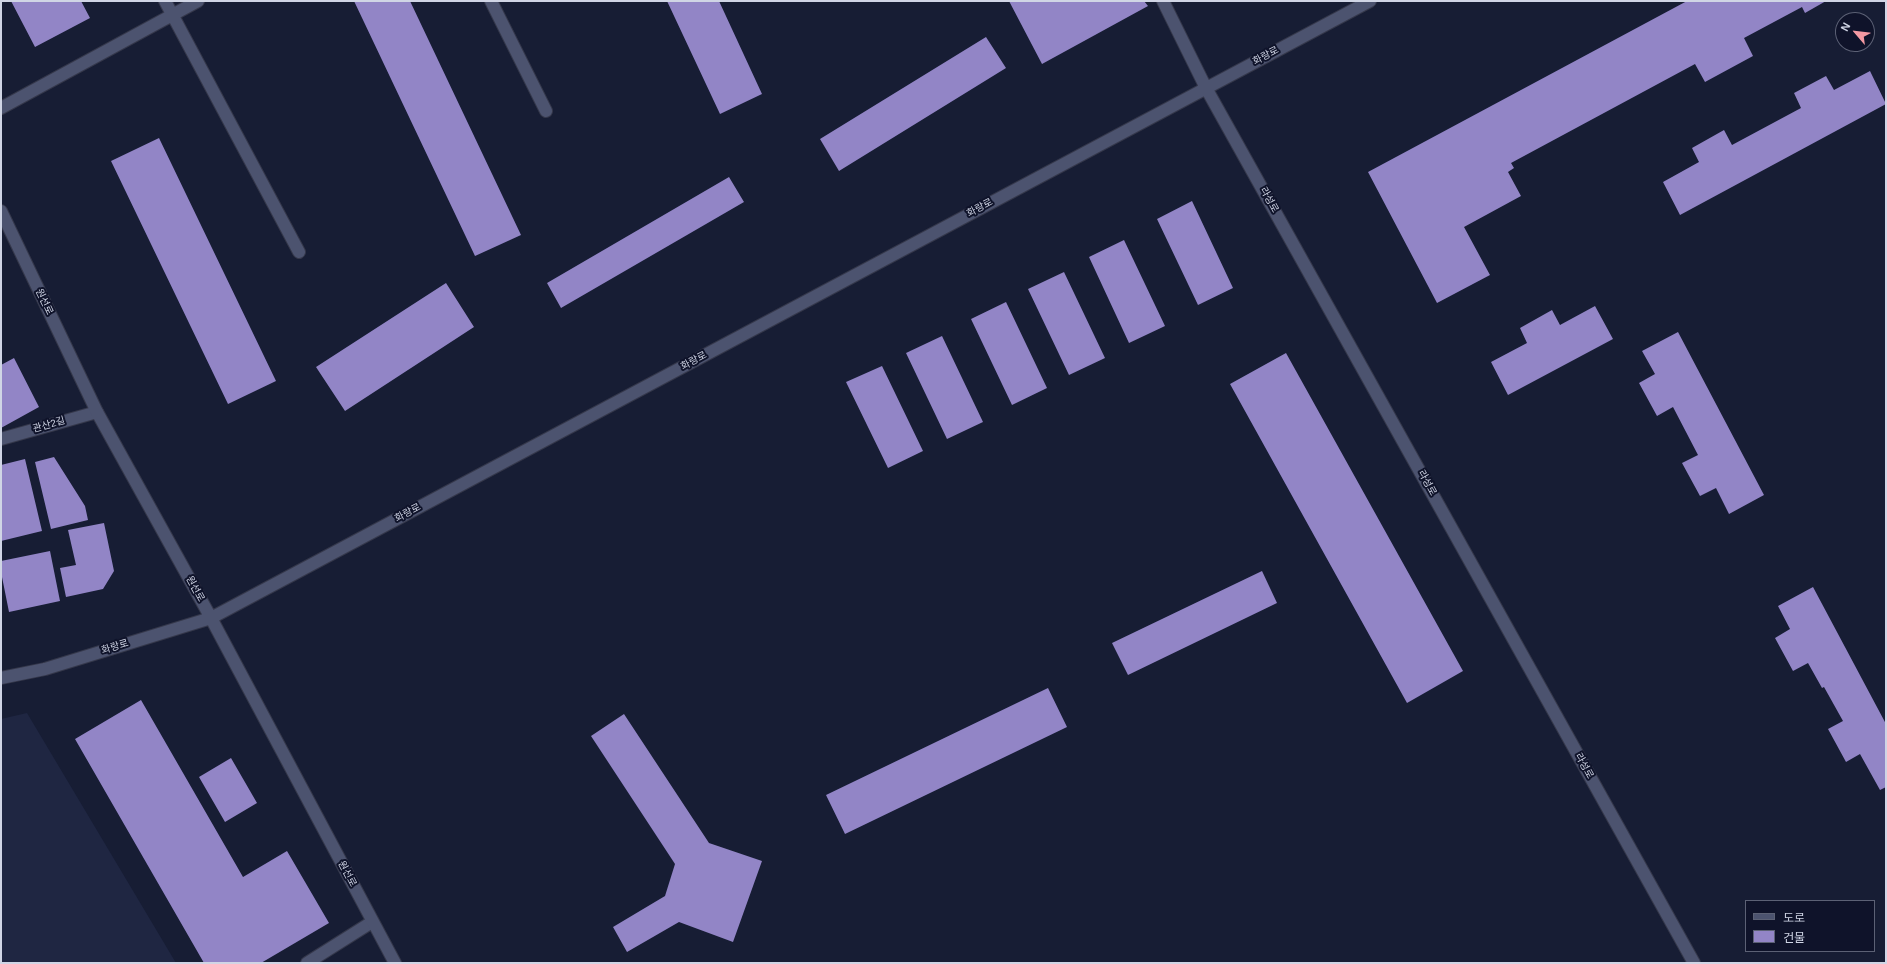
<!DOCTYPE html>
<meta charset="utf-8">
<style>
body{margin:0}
#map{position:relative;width:1887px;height:964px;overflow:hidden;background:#171d34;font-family:Arial,"Noto Sans KR",sans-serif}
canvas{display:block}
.frame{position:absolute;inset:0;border:2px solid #d0d5e5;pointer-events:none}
.legend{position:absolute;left:1745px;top:900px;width:130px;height:52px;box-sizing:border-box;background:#0f132a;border:1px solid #5c6175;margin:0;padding:5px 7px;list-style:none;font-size:12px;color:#d0d5e5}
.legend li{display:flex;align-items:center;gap:8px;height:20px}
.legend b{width:20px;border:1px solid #5c6175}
.north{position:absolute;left:1835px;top:12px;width:40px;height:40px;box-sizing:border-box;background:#0f132a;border:1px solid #5c6175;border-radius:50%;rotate:298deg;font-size:11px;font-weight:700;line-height:16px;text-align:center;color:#d0d5e5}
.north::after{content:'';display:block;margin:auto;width:14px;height:18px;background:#f49aa3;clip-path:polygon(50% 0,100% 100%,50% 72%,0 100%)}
</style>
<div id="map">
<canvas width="1887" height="964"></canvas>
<div class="frame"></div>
<ul class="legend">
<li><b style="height:5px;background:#4c536f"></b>도로</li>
<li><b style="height:11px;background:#9285c6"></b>건물</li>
</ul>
<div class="north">N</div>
</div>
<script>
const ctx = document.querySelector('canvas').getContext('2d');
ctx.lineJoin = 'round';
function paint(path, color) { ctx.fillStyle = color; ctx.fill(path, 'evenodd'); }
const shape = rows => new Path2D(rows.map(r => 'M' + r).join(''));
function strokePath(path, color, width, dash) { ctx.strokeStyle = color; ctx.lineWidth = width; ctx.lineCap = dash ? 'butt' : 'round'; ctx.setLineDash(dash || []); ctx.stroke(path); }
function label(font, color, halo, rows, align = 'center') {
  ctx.font = font + ' Arial,"Noto Sans KR",sans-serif'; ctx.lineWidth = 4; ctx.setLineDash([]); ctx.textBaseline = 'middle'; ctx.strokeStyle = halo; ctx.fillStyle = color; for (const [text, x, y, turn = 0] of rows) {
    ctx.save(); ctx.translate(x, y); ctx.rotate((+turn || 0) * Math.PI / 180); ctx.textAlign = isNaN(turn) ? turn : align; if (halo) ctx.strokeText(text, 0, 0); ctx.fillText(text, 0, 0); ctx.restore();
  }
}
const built = shape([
 [27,713,176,963,1,963,1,719]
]);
const building = shape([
 [11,1,81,1,90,18,35,47],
 [354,1,410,1,521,235,475,256],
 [667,1,719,1,762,94,720,114],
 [1009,1,1144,1,1148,6,1042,64],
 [1687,1,1826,1,1805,13,1802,7,1744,38,1753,56,1705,82,1695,64,1511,163,1514,168,1508,172,1521,196,1464,227,1490,275,1437,303,1368,172],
 [986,37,1006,68,839,171,820,139],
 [1870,71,1886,104,1680,215,1663,182,1699,162,1692,148,1724,130,1732,145,1801,108,1794,93,1826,76,1834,90],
 [159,138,276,381,228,404,111,161],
 [729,177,744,202,561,308,547,283],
 [1192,201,1233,288,1198,305,1157,219],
 [1124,240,1165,326,1129,343,1089,257],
 [1064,272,1105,358,1069,375,1028,289],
 [446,283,474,327,345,411,316,367],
 [1006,302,1047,388,1012,405,971,319],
 [1595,306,1613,339,1508,395,1491,362,1527,343,1520,328,1552,310,1560,325],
 [1678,332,1764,495,1729,514,1716,488,1700,496,1682,463,1698,455,1673,407,1657,416,1639,383,1655,374,1642,351],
 [942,336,983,422,947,439,906,353],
 [1286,353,1463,671,1407,703,1230,384],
 [14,358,39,407,1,428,1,365],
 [882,366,923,451,888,468,846,382],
 [54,457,85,506,88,520,51,529,35,462],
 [25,459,42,531,1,541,1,465],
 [104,523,114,571,103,589,66,597,60,568,76,565,68,530],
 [50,551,60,601,9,612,1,572,1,561],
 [1262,571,1277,603,1128,675,1112,643],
 [1813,587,1886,724,1886,787,1880,790,1860,754,1846,762,1828,729,1843,721,1824,687,1822,688,1808,663,1793,671,1775,638,1790,629,1778,606],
 [1048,688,1067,727,845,834,826,795],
 [141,700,243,877,287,851,329,923,261,963,204,963,75,739],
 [624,714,709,843,762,861,733,942,679,922,627,952,613,927,665,896,675,864,591,736],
 [231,758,257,803,225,822,199,777]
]);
const lane = shape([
 [165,1,299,252],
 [491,1,546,111],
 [1,108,198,1]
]);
const street = shape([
 [1,439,97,412],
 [307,963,372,922]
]);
const secondary = shape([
 [1163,1,1206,88,1694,963],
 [1,211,97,412,211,618,395,963],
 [1,678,45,669,211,618,1370,1]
]);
const streetNames = [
 ["화랑로",1266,56,-28],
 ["라성로",1269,200,61],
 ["화랑로",980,208,-28],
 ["원선로",44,302,64],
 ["화랑로",694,361,-28],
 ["관산2길",49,425,-16],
 ["라성로",1427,483,61],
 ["화랑로",408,513,-28],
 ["원선로",195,589,61],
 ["화랑로",115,647,-17],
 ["라성로",1584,766,61],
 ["원선로",347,874,62]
];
paint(built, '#1f2642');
paint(building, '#9285c6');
strokePath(lane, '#35384b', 14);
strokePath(street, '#35384b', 14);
strokePath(secondary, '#35384b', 14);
strokePath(lane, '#4c536f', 12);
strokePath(street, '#4c536f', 12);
strokePath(secondary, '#4c536f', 12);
label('10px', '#d0d5e5', '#0f132a', streetNames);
</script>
